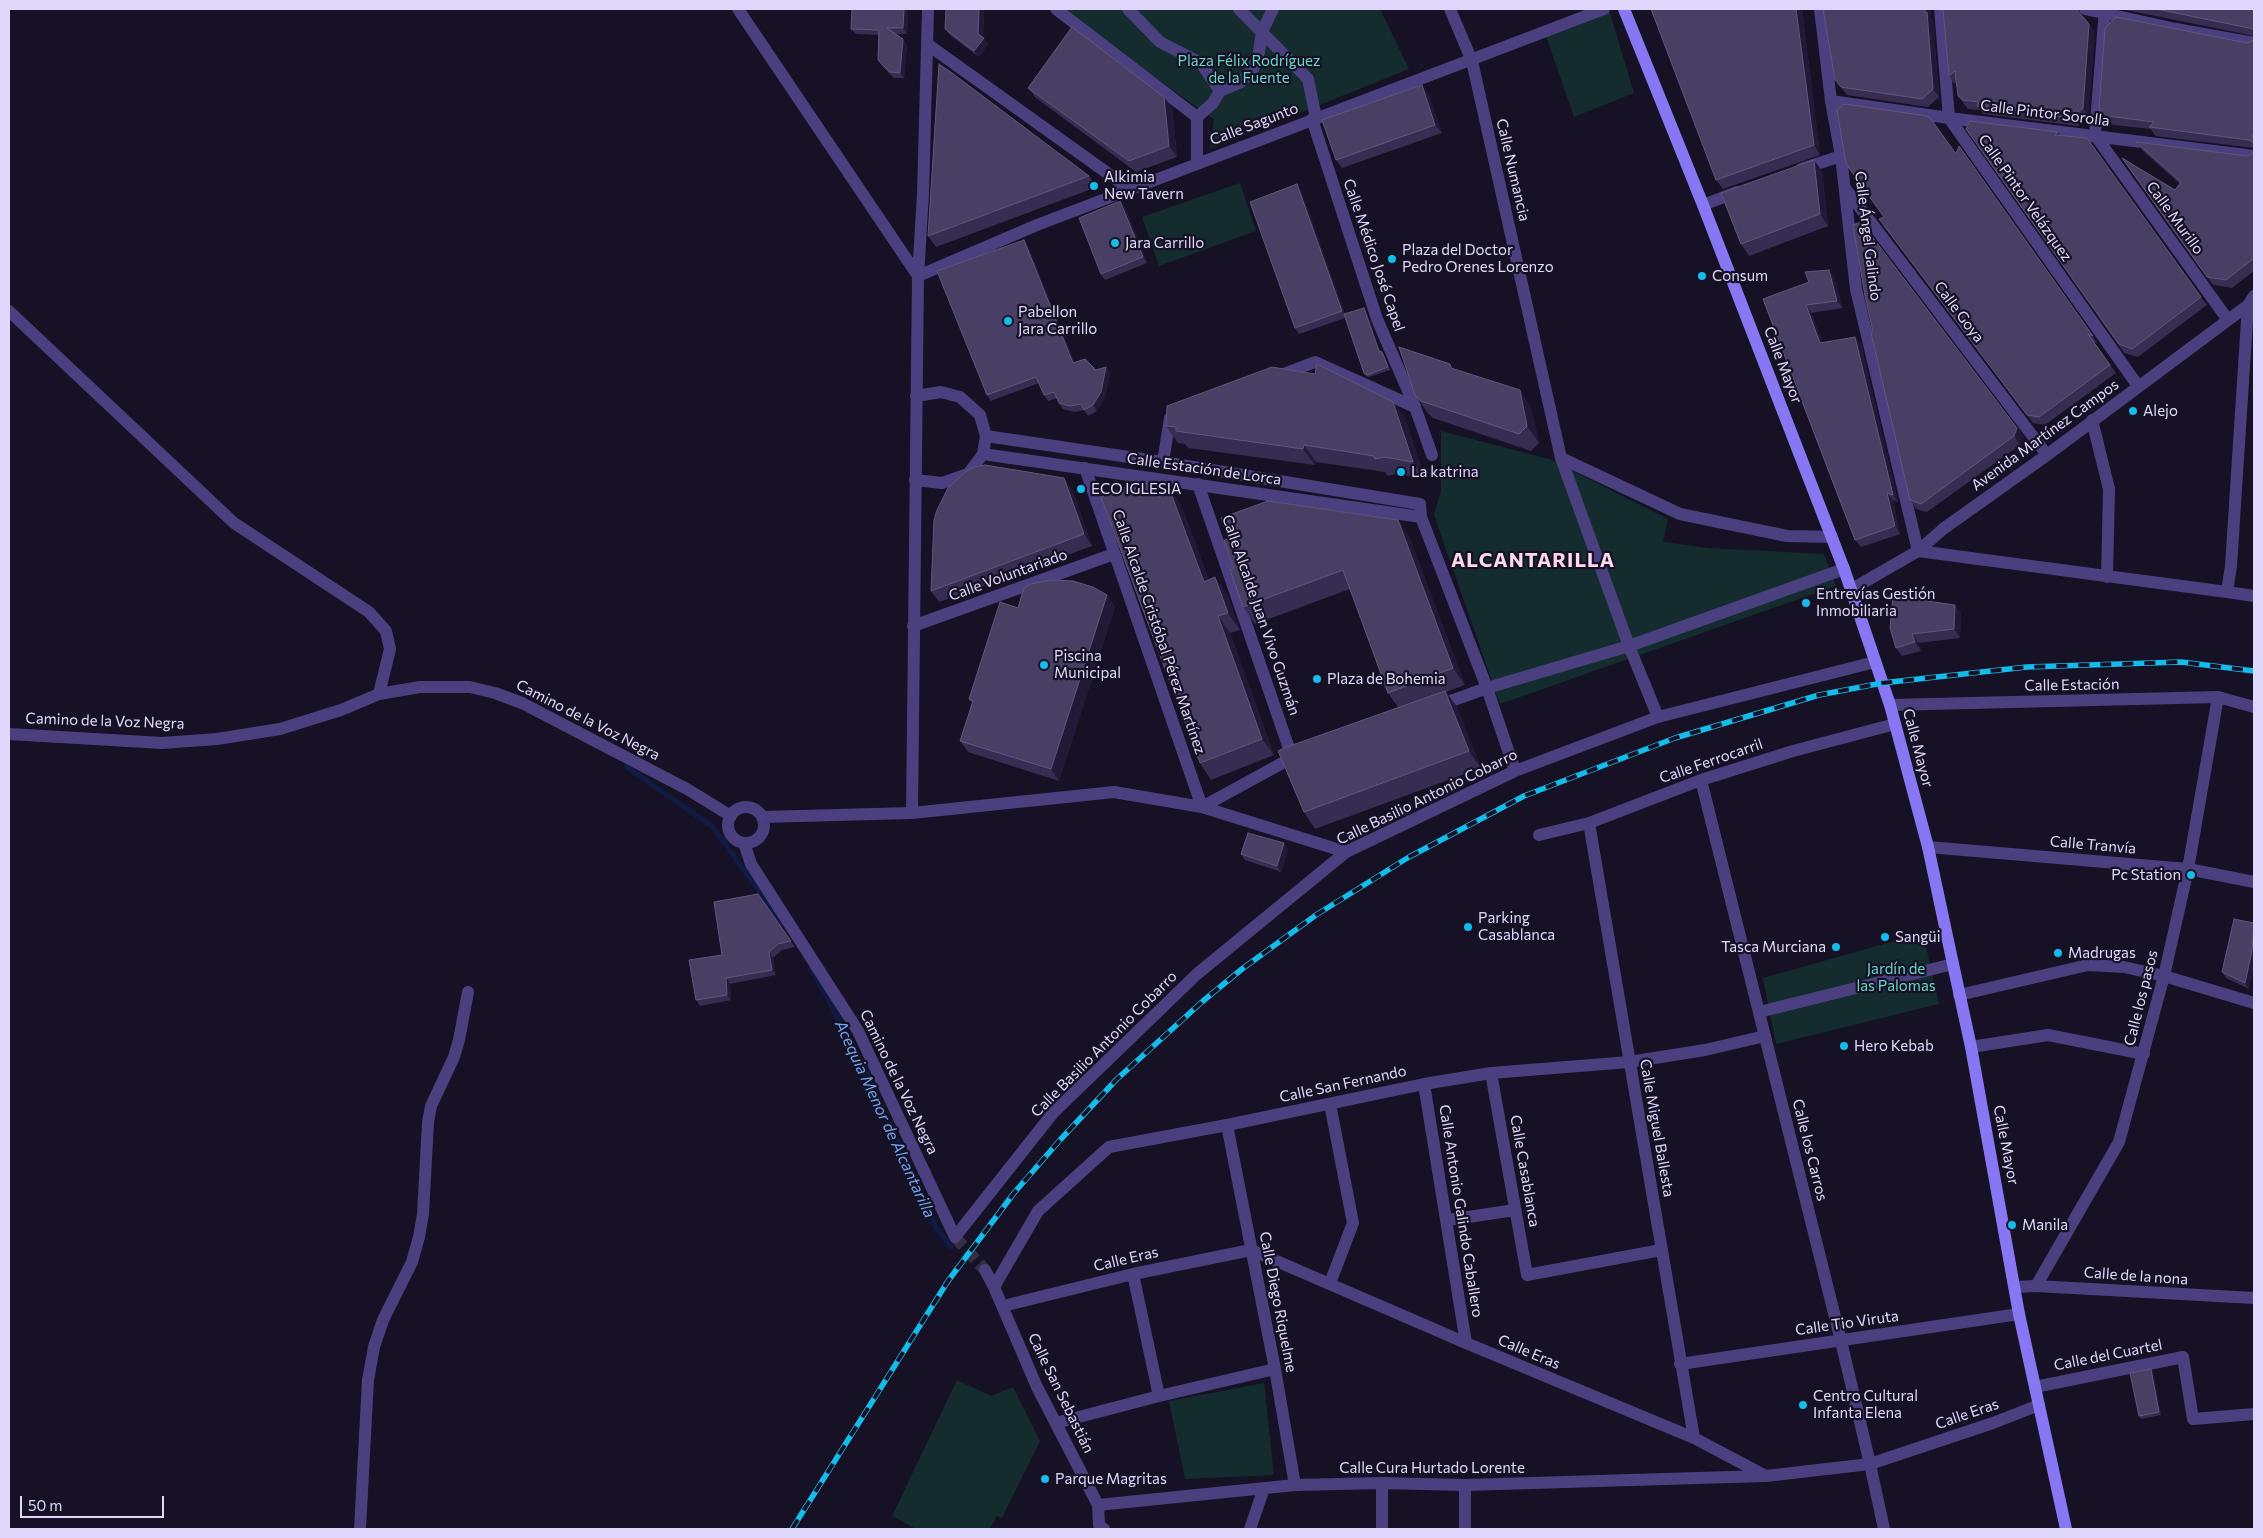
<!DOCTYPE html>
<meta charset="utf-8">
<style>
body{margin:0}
#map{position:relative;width:2263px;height:1538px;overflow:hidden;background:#161124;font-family:Commissioner,sans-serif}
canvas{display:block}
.frame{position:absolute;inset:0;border:10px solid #e0d8fc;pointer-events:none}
.scale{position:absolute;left:20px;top:1496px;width:144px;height:22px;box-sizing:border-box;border:2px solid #e0d8fc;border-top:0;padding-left:6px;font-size:15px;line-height:18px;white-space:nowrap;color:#e0d8fc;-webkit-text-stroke:4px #161124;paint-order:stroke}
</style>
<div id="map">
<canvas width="2263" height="1538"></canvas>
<div class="frame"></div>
<div class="scale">50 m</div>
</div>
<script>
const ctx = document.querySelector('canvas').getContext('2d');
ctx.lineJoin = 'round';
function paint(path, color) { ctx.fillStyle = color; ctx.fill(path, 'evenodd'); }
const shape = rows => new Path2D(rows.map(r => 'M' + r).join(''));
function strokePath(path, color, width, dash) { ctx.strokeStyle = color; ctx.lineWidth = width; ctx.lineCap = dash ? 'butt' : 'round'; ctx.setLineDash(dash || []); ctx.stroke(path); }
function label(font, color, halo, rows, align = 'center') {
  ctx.font = font + ' Commissioner,sans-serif'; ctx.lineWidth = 4.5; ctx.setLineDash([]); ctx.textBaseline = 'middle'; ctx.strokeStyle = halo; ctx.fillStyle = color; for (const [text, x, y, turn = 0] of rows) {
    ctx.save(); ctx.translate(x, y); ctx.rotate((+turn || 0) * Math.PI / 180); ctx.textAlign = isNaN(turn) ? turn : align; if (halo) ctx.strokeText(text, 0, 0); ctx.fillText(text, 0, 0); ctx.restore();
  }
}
const green = shape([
 [1058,9,1380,9,1409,69,1210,149,1214,119],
 [1609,10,1634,93,1574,117,1546,36],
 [1240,183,1256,231,1159,266,1142,217],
 [1441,431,1549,459,1668,519,1663,542,1709,548,1824,554,1836,586,1500,704,1434,515,1441,491],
 [1923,933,1939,1004,1776,1044,1763,978],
 [957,1380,991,1396,1013,1387,1040,1441,1002,1518,997,1516,990,1529,916,1529,892,1516],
 [1264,1383,1274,1475,1185,1479,1169,1401]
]);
const stream = shape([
 [627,767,713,827,782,923],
 [811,968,862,1063,936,1227,951,1247]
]);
const minorTunnel = shape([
 [955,1237,985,1270]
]);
const pedestrian = shape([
 [1128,9,1160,42,1201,63,1220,91],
 [1239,9,1308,79,1316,118],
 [1197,117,1213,103,1220,91,1241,82,1253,69,1259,52,1262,32,1273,9],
 [1801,169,1841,156],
 [1703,205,1737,192],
 [1278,376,1315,362,1415,407,1432,455],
 [2092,420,2109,489],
 [1561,458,1629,646,1658,717],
 [1163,462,1170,418,1175,416],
 [1198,484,1292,757],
 [1437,706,1487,688,1629,646,1844,569],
 [1202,807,1297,755],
 [1759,1012,1953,964],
 [1971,1047,2048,1035,2144,1054],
 [1629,1062,1705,1050,1765,1036],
 [1841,1341,1870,1464],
 [1465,1485,1465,1529],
 [1382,1529,1382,1483]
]);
const minor = shape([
 [738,9,918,276,1037,225,1604,9],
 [1056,9,1197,117,1197,164],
 [1450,9,1472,61,1561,458,1680,514,1787,536,1832,537],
 [1820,9,1831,101,1841,156,1856,289,1918,551,2227,592,2231,566,2248,305,2254,296],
 [1940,9,1949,118,2138,386],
 [2085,9,2176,29,2254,43],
 [2105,9,2095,135,2228,320],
 [927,44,1131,190],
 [1831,101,1949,118,2254,156],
 [1312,119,1377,319,1415,407],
 [1845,188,2047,455],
 [9,311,234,523,369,612,386,631,390,649,379,694],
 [986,436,1163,462,1420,504,1421,517,1487,688,1515,771],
 [983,454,1421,517],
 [1085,468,1202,807],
 [915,480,942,483,968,474,983,454,986,436,980,415,960,397,941,392,916,396],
 [2107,577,2109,489],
 [1852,589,1918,551,1943,529,2047,455,2251,303],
 [2227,592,2254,596],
 [913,626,1114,554],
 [1890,705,2218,697,2254,707],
 [9,734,162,743,217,739,280,729,341,710,379,694,420,687,470,687,495,693,522,703,687,789,731,816],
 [1701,780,1841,1341],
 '728 825a18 18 0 1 1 36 0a18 18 0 1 1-36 0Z',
 [912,813,918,276,923,194,928,9],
 [762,817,912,813,1114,792,1202,807,1346,852],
 [1589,823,1694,1438],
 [1539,835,1589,823,1701,780,1793,751,1895,724],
 [744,843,751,864,858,1031,955,1237,1053,1113,1197,974,1346,852,1515,771,1658,717,1875,662],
 [1928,847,2188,869,2254,882],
 [1959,995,2088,965,2124,967,2164,976,2254,1003],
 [1491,1073,1527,1275,1661,1250],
 [1424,1084,1466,1343],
 [1227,1125,1275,1369,1295,1485],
 [1448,1220,1515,1210],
 [985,1270,994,1287,1037,1387,1098,1505,1099,1525,1104,1529],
 [1133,1274,1159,1396],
 [1330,1283,1353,1223,1330,1104],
 [2036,1286,2119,1142,2164,976,2188,869,2218,697],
 [994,1287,1038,1211,1109,1147,1227,1125,1424,1084,1491,1073,1629,1062],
 [2016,1287,2036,1286,2254,1298],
 [1003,1306,1133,1274,1251,1250,1466,1343,1694,1438,1766,1476,1870,1464,1993,1423,2039,1405],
 [1680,1364,2019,1314],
 [2035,1387,2183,1357,2193,1419,2254,1414],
 [1056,1423,1159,1396,1275,1369],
 [1870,1464,1884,1529],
 [1098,1505,1295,1485,1382,1483,1465,1485,1765,1476],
 [360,1529,368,1380,374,1347,383,1320,412,1262,419,1237,423,1214,428,1122,431,1106,454,1057,459,1040,468,992],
 [1250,1529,1264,1488]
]);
const secondary = shape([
 [1624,9,1703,205,1844,569,1890,705,1928,847,1953,964,1971,1047,2019,1314,2066,1529]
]);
const rail = shape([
 [792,1529,948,1281,1014,1193,1060,1140,1117,1079,1203,1001,1242,969,1316,915,1409,857,1524,796,1675,738,1819,695,1882,683,2027,667,2181,662,2254,671]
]);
const wall = shape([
 [850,9,908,9,907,34,895,34,907,45,904,78,894,78,882,66,878,60,878,35,856,34,851,29,852,10],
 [984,9,983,37,988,44,979,57,950,35,945,29],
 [1802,9,1820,155,1723,189,1716,180],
 [1823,9,1930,9,1931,17,1933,20,1939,97,1928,107,1847,95,1835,80],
 [1943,9,2077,9,2078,11,2089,24,2095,32,2088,116,2084,121,2079,120,2081,123,2078,126,1983,114,1980,110,1968,109,1958,96,1956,82,1954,84,1949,76],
 [2126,9,2254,9,2254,36,2126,10],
 [2254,40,2254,148,2155,136,2151,129,2113,125,2105,117,2099,109],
 [1028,88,1164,97,1172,108,1177,157,1136,172,1036,98],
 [1428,93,1442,133,1342,168,1336,160],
 [1966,129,2058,132,2201,297,2207,305,2138,357,2124,353],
 [2136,142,2247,156,2254,153,2254,271,2232,288,2213,285,2122,158,2175,190,2180,184,2142,150],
 [1959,146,2098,344,2094,342,2116,373,2045,425,2033,423,1884,226,1956,154],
 [1814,160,1822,171,1828,226,1749,256,1741,244],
 [1089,176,1097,187,936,247,928,236],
 [1301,190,1345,314,1364,308,1366,311,1380,352,1382,352,1384,355,1390,370,1369,377,1366,376,1364,373,1345,318,1299,334,1295,328],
 [1125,207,1147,263,1105,280,1101,274],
 [1024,240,1028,246,1074,362,1096,370,1106,367,1110,373,1105,398,1097,411,1088,416,1084,410,1075,412,1063,409,1059,403,1057,398,1048,401,1044,395,1039,383,991,401,987,395],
 [1834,277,1843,308,1811,313,1823,343,1855,337,1861,344,1898,502,1893,500,1900,534,1861,547,1855,540,1763,299],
 [1450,364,1453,369,1531,407,1539,443,1531,451,1433,418,1427,412,1415,395],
 [1405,418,1425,478,1396,474,1387,476,1385,472,1316,462,1315,465,1188,448,1185,444,1178,443,1166,426],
 [2017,428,2023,436,2020,445,1927,512,1916,509,1910,500],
 [1072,489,1092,546,939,602,931,591],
 [1181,505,1209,580,1227,594,1240,630,1230,633,1274,755,1211,780,1200,763],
 [1398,520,1409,536,1465,685,1446,692,1457,707,1481,768,1315,829,1304,812,1398,707,1388,693,1350,589,1255,624,1243,607],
 [1107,595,1115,607,1059,781,968,752,960,741,972,703,969,699,1018,608],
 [1961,613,1960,638,1918,643,1921,651,1902,656,1896,648,1890,628],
 [1288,849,1281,872,1245,860,1241,854],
 [758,894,795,947,782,950,773,958,776,975,730,984,731,1000,700,1006,696,1000,722,955],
 [2254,923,2249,989,2226,978,2222,972],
 [2153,1371,2161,1415,2141,1419,2139,1416]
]);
const shadedWall = shape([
 [904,9,908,9,907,34,903,28],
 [979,9,984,9,983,40,984,38,988,44,979,57,974,51,978,34],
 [1796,9,1802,9,1820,155,1814,145],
 [1925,9,1930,9,1931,17,1933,20,1939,97,1933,89],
 [2089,24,2095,32,2088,116,2083,108],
 [903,39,907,45,904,78,900,73],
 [1422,85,1428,93,1442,133,1435,125],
 [1164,97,1172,108,1177,157,1169,146],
 [1814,160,1822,171,1828,226,1820,214],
 [1297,184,1301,190,1346,317,1342,311],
 [1120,201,1125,207,1147,263,1143,257],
 [1024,240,1028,246,1077,369,1073,363],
 [1829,270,1834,277,1843,308,1837,301],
 [1806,305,1811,313,1826,351,1820,343],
 [1364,308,1366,311,1381,354,1379,351],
 [1855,337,1861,344,1898,502,1893,495],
 [1106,367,1110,373,1105,398,1097,411,1093,405],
 [1520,390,1531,407,1539,443,1527,426],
 [1393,402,1405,418,1425,478,1413,462],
 [2017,428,2023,436,2020,445,2014,436],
 [1304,445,1316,462,1315,465,1303,449],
 [1064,478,1072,489,1092,546,1084,534],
 [1169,488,1181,505,1216,599,1204,582],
 [1887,493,1893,500,1900,534,1895,526],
 [1398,520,1409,536,1465,685,1453,668],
 [1215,577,1227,594,1240,630,1228,613],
 [1107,595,1115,607,1059,781,1051,769],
 [1955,605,1961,613,1960,638,1954,629],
 [1218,616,1230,633,1274,755,1262,739],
 [1912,634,1918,643,1921,651,1915,642],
 [1445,691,1457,707,1481,768,1469,751],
 [1284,843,1288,849,1281,872,1277,866],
 [2254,928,2254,967,2249,989,2245,983],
 [769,952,773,958,776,975,772,970],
 [726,978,730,984,731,1000,727,995],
 [2151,1369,2153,1371,2161,1415,2159,1412]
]);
const building = shape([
 [852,9,904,9,903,28,887,28,903,39,900,73,890,72,878,60,879,30,851,29,852,9],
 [946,9,979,9,978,34,984,38,974,51,945,29,946,9],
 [1651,9,1796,9,1814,145,1716,180,1651,9],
 [1823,9,1925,9,1925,13,1927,12,1933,89,1922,99,1841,87,1835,80,1823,9],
 [1943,9,2076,9,2089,24,2083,108,2078,112,2073,112,2075,115,2073,118,1977,106,1979,102,1963,100,1958,96,1955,71,1949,76,1943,9],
 [2156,9,2254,9,2254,30,2254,29,2156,9],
 [2116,17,2247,43,2254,40,2254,135,2252,135,2254,139,2254,143,2249,140,2149,127,2154,122,2107,116,2099,109,2105,28,2116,17],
 [1072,27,1164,97,1169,146,1129,161,1028,88,1072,27],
 [939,64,952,73,1089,176,928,236,939,64],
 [1422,85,1435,125,1336,160,1322,120,1422,85],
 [1845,104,1927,116,1931,119,1956,154,1959,146,2093,336,2088,334,2110,365,2039,417,2027,415,1879,219,1884,217,1846,164,1837,110,1845,104],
 [1970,121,2058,132,2055,135,2087,138,2201,297,2132,349,2119,344,1966,129,1970,121],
 [2136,142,2247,156,2254,153,2254,258,2226,280,2207,277,2122,158,2175,190,2181,182,2136,142],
 [1814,160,1820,214,1741,244,1721,193,1814,160],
 [1297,184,1342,311,1295,328,1250,202,1297,184],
 [1120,201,1143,257,1101,274,1079,218,1120,201],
 [1861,222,2017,428,2014,436,1921,504,1910,500,1871,333,1873,332,1865,296,1853,225,1861,222],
 [1024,240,1073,363,1085,359,1096,370,1106,367,1101,392,1093,405,1084,410,1081,404,1070,406,1059,403,1054,392,1044,395,1036,377,987,395,937,271,1024,240],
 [1829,270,1837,301,1806,305,1820,343,1855,337,1893,495,1887,493,1895,526,1855,540,1763,299,1809,282,1805,272,1829,270],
 [1364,308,1379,351,1382,352,1388,367,1367,375,1364,373,1344,314,1364,308],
 [1399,347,1450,364,1451,368,1520,390,1527,426,1519,434,1421,401,1415,395,1399,347],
 [1317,364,1393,402,1413,462,1384,457,1375,459,1374,456,1304,445,1303,449,1176,431,1176,427,1166,426,1167,406,1272,367,1315,374,1317,364],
 [985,465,1064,478,1084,534,931,591,934,520,937,510,948,488,965,472,974,467,985,465],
 [1138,482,1169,488,1204,582,1215,577,1228,613,1218,616,1262,739,1200,763,1101,497,1138,482],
 [1268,501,1398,520,1453,668,1388,693,1343,570,1243,607,1230,570,1234,569,1224,541,1228,538,1221,518,1268,501],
 [1051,580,1073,581,1093,587,1107,595,1051,769,960,741,973,701,969,699,1000,602,1018,608,1024,588,1031,584,1051,580],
 [1893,596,1955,605,1954,629,1912,634,1915,642,1896,648,1890,628,1893,596],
 [1445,691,1469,751,1304,812,1278,751,1284,748,1445,691],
 [1248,833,1284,843,1277,866,1241,854,1248,833],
 [758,894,791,941,778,944,769,952,772,970,726,978,727,995,696,1000,689,960,722,955,714,902,758,894],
 [2234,919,2254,923,2252,951,2245,983,2222,972,2234,919],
 [2151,1369,2159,1412,2139,1416,2130,1373,2151,1369]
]);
const markers = [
 [1094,186,5,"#14bceb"],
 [1115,243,5,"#14bceb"],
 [1392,259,5,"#14bceb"],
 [1702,276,5,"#14bceb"],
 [1008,321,5,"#14bceb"],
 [2133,411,5,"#14bceb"],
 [1401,472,5,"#14bceb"],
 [1081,489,5,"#14bceb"],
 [1806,603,5,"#14bceb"],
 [1044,665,5,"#14bceb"],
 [1317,679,5,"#14bceb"],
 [2191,875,5,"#14bceb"],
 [1468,927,5,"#14bceb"],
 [1885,937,5,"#14bceb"],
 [1836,947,5,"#14bceb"],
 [2058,953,5,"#14bceb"],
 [1844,1046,5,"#14bceb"],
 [2012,1225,5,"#14bceb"],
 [1803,1405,5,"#14bceb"],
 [1045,1479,5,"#14bceb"]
];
const parkNames = [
 ["Plaza Félix Rodríguez",1249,61],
 ["de la Fuente",1249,78],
 ["Jardín de",1896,969],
 ["las Palomas",1896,986]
];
const streetNames = [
 ["Calle Pintor Sorolla",2045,113,7],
 ["Calle Sagunto",1254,124,-21],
 ["Calle Numancia",1513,170,77],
 ["Calle Pintor Velázquez",2025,198,55],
 ["Calle Murillo",2175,218,54],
 ["Calle Ángel Galindo",1868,236,83],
 ["Calle Médico José Capel",1374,255,71],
 ["Calle Goya",1959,312,53],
 ["Calle Mayor",1783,365,69],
 ["Avenida Martínez Campos",2045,435,-36],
 ["Calle Estación de Lorca",1204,469,8],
 ["Calle Voluntariado",1008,575,-20],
 ["Calle Alcalde Juan Vivo Guzmán",1261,615,71],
 ["Calle Alcalde Cristóbal Pérez Martínez",1159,632,71],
 ["Calle Estación",2072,685,-1],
 ["Camino de la Voz Negra",588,720,27],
 ["Camino de la Voz Negra",105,721,2],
 ["Calle Mayor",1918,748,75],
 ["Calle Ferrocarril",1711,761,-19],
 ["Calle Basilio Antonio Cobarro",1427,797,-26],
 ["Calle Tranvía",2093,845,5],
 ["Calle los pasos",2141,998,-76],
 ["Calle Basilio Antonio Cobarro",1104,1044,-45],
 ["Camino de la Voz Negra",899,1082,64],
 ["Calle San Fernando",1343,1084,-12],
 ["Calle Miguel Ballesta",1657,1128,80],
 ["Calle Mayor",2006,1145,79],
 ["Calle los Carros",1810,1150,76],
 ["Calle Casablanca",1525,1171,80],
 ["Calle Antonio Galindo Caballero",1461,1211,81],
 ["Calle Eras",1126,1259,-13],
 ["Calle de la nona",2136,1276,4],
 ["Calle Diego Riquelme",1278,1302,79],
 ["Calle Tio Viruta",1847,1323,-8],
 ["Calle Eras",1529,1352,23],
 ["Calle del Cuartel",2108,1355,-11],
 ["Calle San Sebastián",1061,1393,64],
 ["Calle Eras",1967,1414,-19],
 ["Calle Cura Hurtado Lorente",1432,1468]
];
const poiNames = [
 ["Alkimia",1104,177],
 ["New Tavern",1104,194],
 ["Jara Carrillo",1125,243],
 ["Plaza del Doctor",1402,250],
 ["Pedro Orenes Lorenzo",1402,267],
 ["Consum",1712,276],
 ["Pabellon",1018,312],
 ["Jara Carrillo",1018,329],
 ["Alejo",2143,411],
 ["La katrina",1411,472],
 ["ECO IGLESIA",1091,489],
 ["Entrevías Gestión",1816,594],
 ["Inmobiliaria",1816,611],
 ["Piscina",1054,656],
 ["Municipal",1054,673],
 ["Plaza de Bohemia",1327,679],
 ["Pc Station",2181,875,"right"],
 ["Parking",1478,918],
 ["Casablanca",1478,935],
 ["Sangüi",1895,937],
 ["Tasca Murciana",1826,947,"right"],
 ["Madrugas",2068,953],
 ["Hero Kebab",1854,1046],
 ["Manila",2022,1225],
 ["Centro Cultural",1813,1396],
 ["Infanta Elena",1813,1413],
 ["Parque Magritas",1055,1479]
];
const waterNames = [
 ["Acequia Menor de Alcantarilla",885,1119,65]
];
const districtNames = [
 ["ALCANTARILLA",1533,560]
];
paint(green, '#142c2e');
strokePath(stream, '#0f1b40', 5.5);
strokePath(minorTunnel, '#342f44', 12, [12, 6]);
strokePath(pedestrian, '#4a407f', 12);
strokePath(minor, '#4a407f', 12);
strokePath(secondary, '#8877f3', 12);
strokePath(rail, '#14bceb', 5.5);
strokePath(rail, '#161124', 4, [11]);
paint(wall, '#372c51');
paint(shadedWall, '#221937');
paint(building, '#493e63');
strokePath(building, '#61567b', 1);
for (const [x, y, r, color] of markers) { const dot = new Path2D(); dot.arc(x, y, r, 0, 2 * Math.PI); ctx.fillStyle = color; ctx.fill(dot); strokePath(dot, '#161124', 2); }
label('15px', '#69d6c7', '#161124', parkNames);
label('15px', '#e0d8fc', '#161124', streetNames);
label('15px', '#e0d8fc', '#161124', poiNames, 'left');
label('italic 16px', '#6fa6f3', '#161124', waterNames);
ctx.letterSpacing = '1px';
label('bold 20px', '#fcd9eb', '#161124', districtNames);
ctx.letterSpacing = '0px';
</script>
